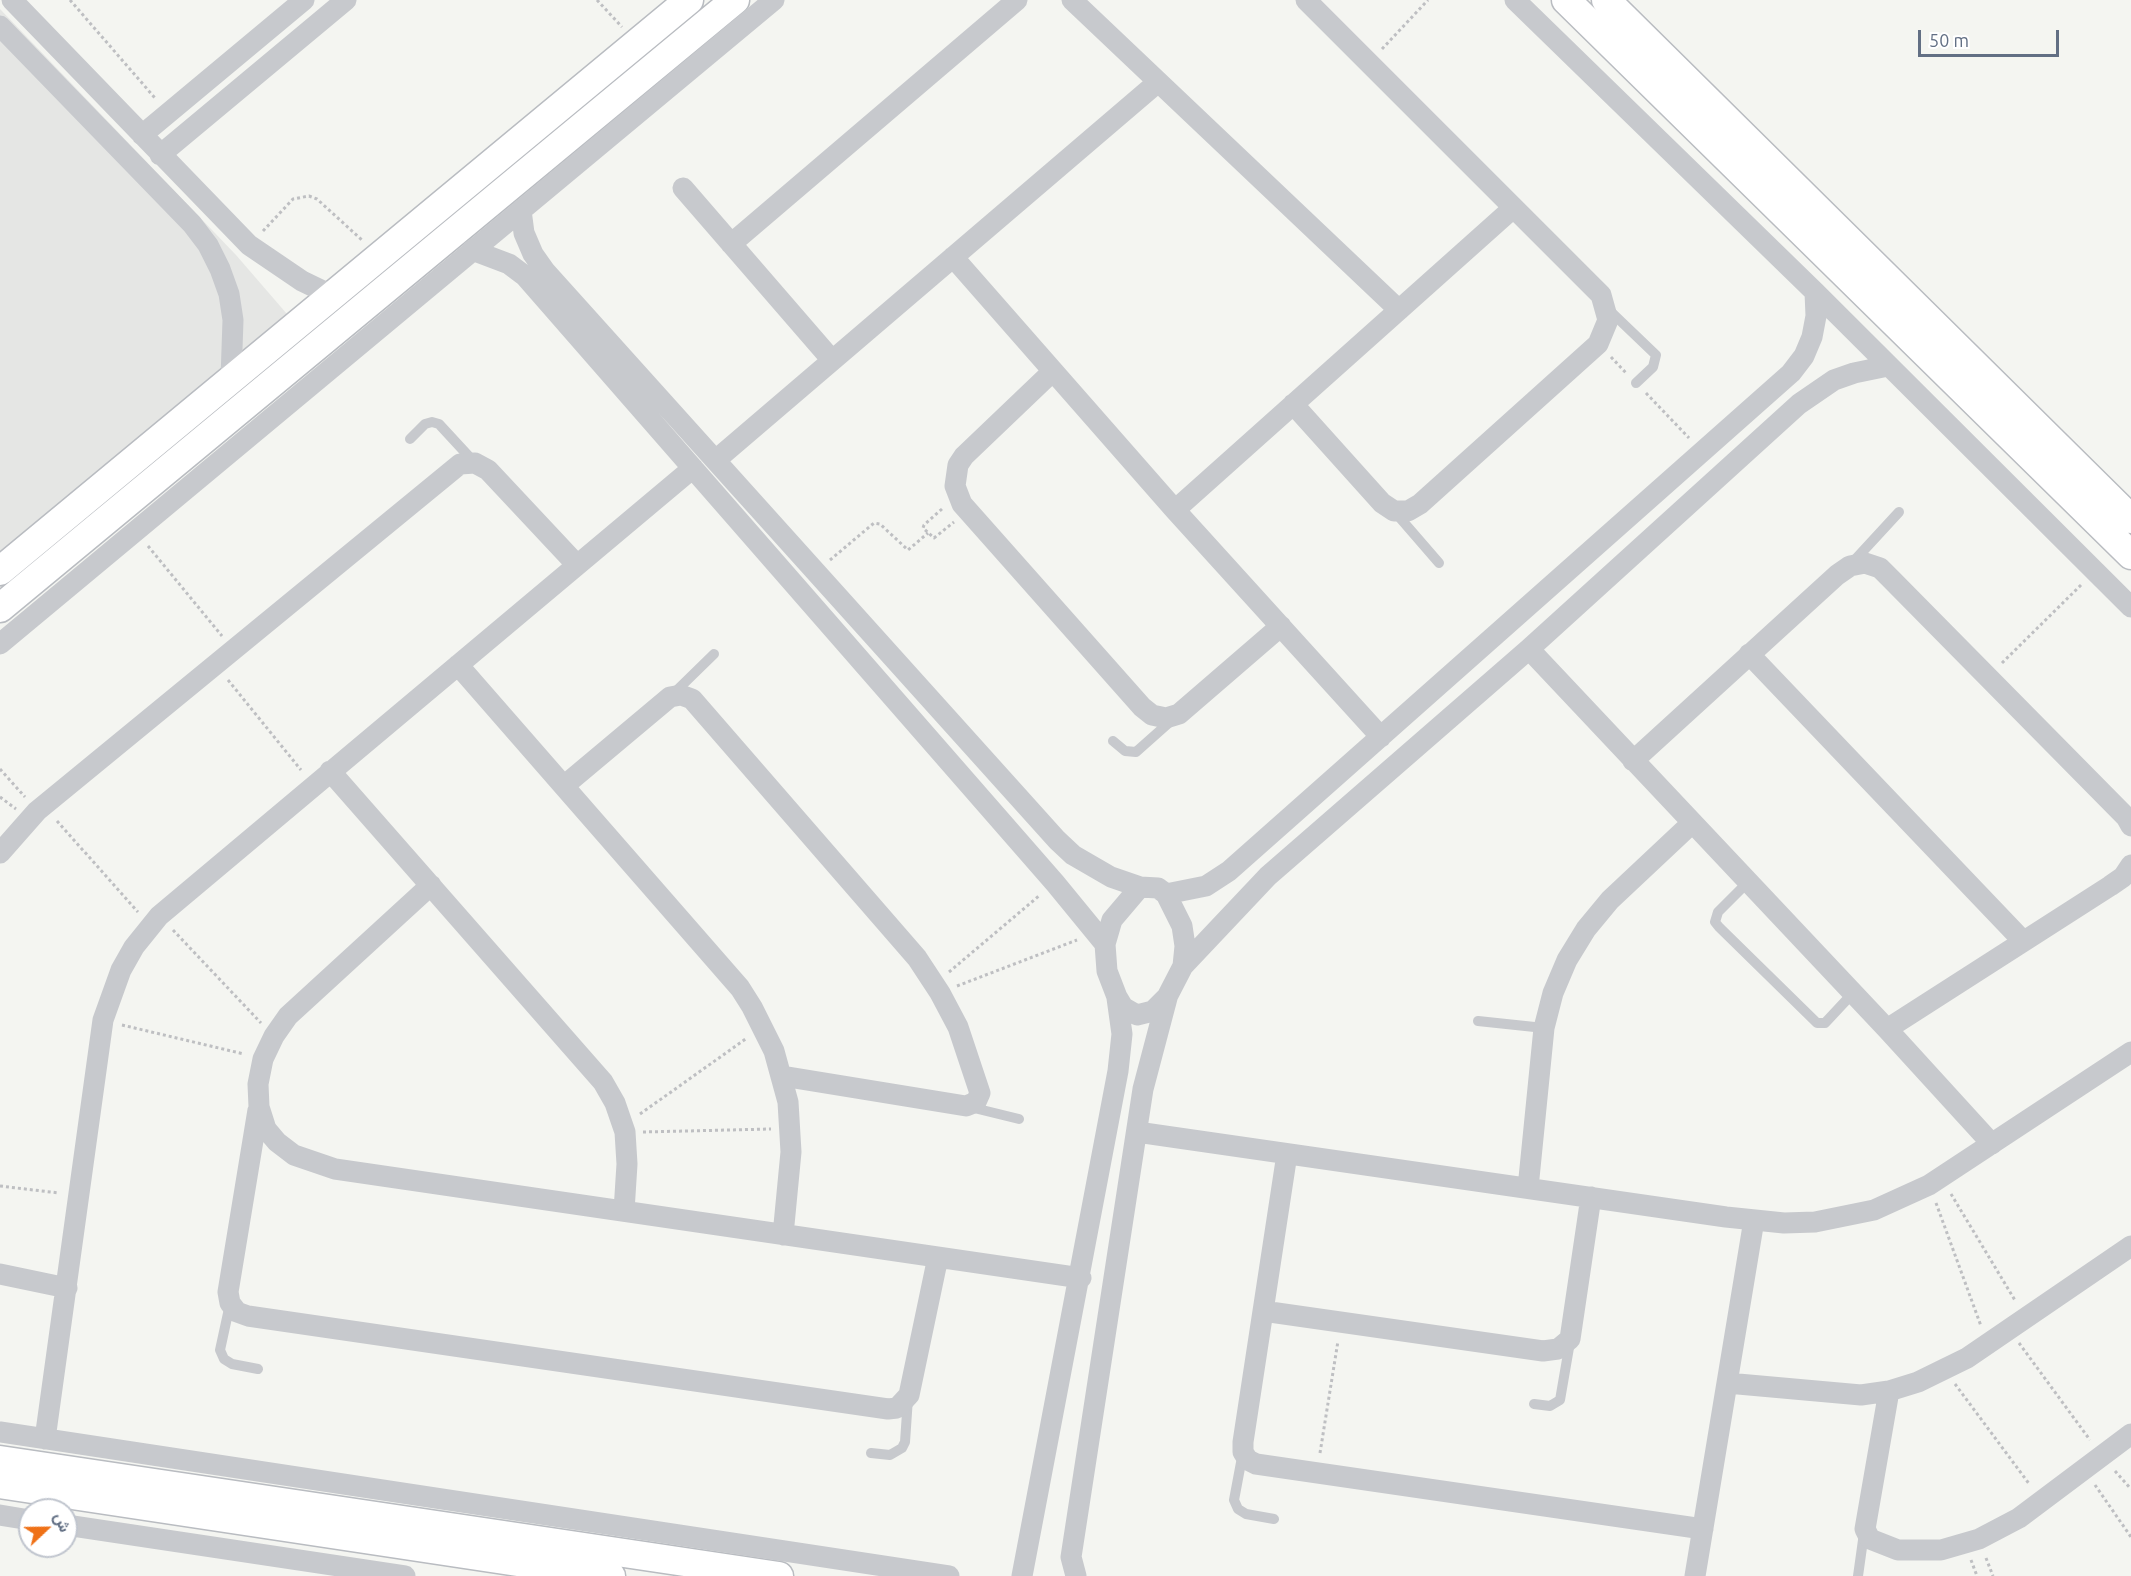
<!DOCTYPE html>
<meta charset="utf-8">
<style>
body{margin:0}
#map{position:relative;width:2131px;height:1576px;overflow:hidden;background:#f4f5f1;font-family:Ubuntu,Vazirmatn,sans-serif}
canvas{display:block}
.north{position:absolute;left:18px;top:1498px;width:60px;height:60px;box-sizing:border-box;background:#fff;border:2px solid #c0c5ce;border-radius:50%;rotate:68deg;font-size:16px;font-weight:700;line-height:24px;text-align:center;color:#626f84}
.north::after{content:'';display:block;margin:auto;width:21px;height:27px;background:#ef7117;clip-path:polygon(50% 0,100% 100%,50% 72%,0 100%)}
.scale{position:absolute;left:1918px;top:30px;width:141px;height:27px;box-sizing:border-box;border:3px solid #626f84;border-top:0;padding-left:8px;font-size:18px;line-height:21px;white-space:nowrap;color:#626f84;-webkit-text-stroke:4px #fff;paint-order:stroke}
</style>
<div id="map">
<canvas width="2131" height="1576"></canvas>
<div class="north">ش</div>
<div class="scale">50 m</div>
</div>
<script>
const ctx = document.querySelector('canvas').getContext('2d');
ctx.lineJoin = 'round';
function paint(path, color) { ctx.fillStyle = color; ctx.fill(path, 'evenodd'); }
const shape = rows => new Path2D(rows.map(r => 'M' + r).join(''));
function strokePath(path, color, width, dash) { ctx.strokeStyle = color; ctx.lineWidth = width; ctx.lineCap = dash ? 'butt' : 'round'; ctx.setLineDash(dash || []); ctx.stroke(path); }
const built = shape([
 [0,9,236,255,306,336,0,590]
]);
const path = shape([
 [70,0,155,98],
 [597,0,622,27],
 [1382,49,1428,0],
 [263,231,293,199,309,196,317,199,363,241],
 [1611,357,1627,374],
 [1646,393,1689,438],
 [942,509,924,525,923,528,934,538,954,522],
 [148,546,222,636],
 [830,560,874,523,880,524,908,550,928,533],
 [2002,663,2081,585],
 [228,680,301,770],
 [0,769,25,797],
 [0,797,16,809],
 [57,821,138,912],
 [173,930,261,1023],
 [949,972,1040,895],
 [957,986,1077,940],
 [122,1025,244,1054],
 [640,1114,747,1038],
 [643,1132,771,1129],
 [0,1186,59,1193],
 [1951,1194,2016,1302],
 [1936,1203,1981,1326],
 [2019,1343,2090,1440],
 [1955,1384,2030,1485],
 [1320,1453,1338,1341],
 [2115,1471,2131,1489],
 [2095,1485,2131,1537],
 [1986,1558,1993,1576],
 [1971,1560,1977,1576]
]);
const lane = shape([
 [1609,310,1656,355,1653,367,1636,383],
 [410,439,425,424,432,422,439,424,475,463],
 [1394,511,1439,563],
 [1852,563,1899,512],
 [672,695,714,654],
 [1113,741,1125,751,1136,752,1172,720],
 [1748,882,1718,912,1715,922,1719,927,1817,1023,1825,1023,1853,993],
 [1478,1021,1544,1028],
 [970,1107,1019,1119],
 [230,1304,220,1350,224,1359,232,1364,258,1369],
 [1534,1404,1550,1406,1560,1400,1570,1342],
 [1243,1452,1234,1500,1238,1509,1246,1514,1274,1519],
 [871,1453,890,1455,902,1448,905,1442,908,1398],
 [1858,1576,1864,1533]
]);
const street = shape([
 [12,0,249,245,302,281,331,295],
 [1072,0,1399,310],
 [1515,0,1815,292,2131,607],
 [0,26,192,224,208,245,220,269,229,294,233,320,231,378],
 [142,135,304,0],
 [160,155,346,0],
 [683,188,832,360],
 [521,210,524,233,533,254,545,271,1057,840,1073,855,1111,877,1140,887,1158,888,1166,894,1182,926,1185,946,1183,966,1167,997,1153,1011,1137,1015,1123,1007,1117,997,1107,971,1105,944,1112,920,1140,887],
 [731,244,1017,0],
 [472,250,509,264,525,276,1055,883,1105,944],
 [953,257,1175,510,1381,737],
 [1053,371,964,456,958,465,955,486,962,504,1142,707,1152,715,1166,718,1179,714,1281,626],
 [1293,404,1382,503,1394,511,1408,511,1420,504,1598,344,1608,320,1601,295,1306,0],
 [717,459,1158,82],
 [1175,510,1512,209],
 [0,644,774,0],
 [1529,649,1887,1029,1992,1144],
 [1749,654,2023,941],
 [458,665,740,988,752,1007,774,1051,788,1102,791,1152,783,1235],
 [1633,761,1837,575,1850,566,1865,563,1880,568,1891,579,2126,817,2131,826],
 [330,771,603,1082,615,1103,625,1132,627,1164,624,1211],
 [565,785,670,697,681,695,692,699,917,958,940,993,958,1027,980,1093,976,1102,966,1106,782,1076],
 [0,853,37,811,460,464,475,463,488,470,577,565],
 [431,885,288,1016,274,1036,263,1059,258,1084,259,1107,266,1129,277,1142,294,1155,335,1169,1081,1278],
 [1166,894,1206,886,1229,871,1791,373,1804,356,1812,337,1816,316,1815,292],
 [1183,966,1268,876,1529,649,1799,404,1834,380,1854,373,1888,366],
 [1887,1029,2110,886,2123,877,2131,865],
 [258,1110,228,1292,230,1303,237,1312,248,1316,888,1409,897,1408,909,1395,938,1257],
 [1137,1132,1726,1217,1784,1223,1815,1222,1874,1210,1929,1185,2131,1052],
 [1287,1154,1243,1442,1243,1452,1248,1460,1256,1464,1703,1529],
 [1528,1188,1544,1028,1553,993,1567,960,1586,929,1610,900,1692,823],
 [0,1274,67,1288],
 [1263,1311,1543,1351,1558,1349,1570,1339,1591,1197],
 [1727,1383,1861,1395,1889,1391,1918,1382,1967,1358,2131,1246],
 [1889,1391,1865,1529,1870,1539,1898,1550,1941,1550,1979,1539,2019,1518,2131,1434],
 [0,1432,949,1576],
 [45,1439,103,1020,121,970,134,947,159,916,693,468],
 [0,1515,30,1520],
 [66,1525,405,1576],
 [1022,1576,1118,1071,1122,1034,1117,998],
 [1076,1576,1071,1557,1143,1089,1167,998],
 [1695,1576,1754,1220]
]);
const secondary = shape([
 [1566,0,2131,555],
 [1606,0,2131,519],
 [0,571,689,0],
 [0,608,735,0],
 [0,1460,779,1576],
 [0,1484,611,1576]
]);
paint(built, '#e5e6e4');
strokePath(secondary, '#b9bcc1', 31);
strokePath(path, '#bebfc2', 3, [3, 3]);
strokePath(lane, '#c7c9cd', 10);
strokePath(street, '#c7c9cd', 21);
strokePath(secondary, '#fff', 28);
</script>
